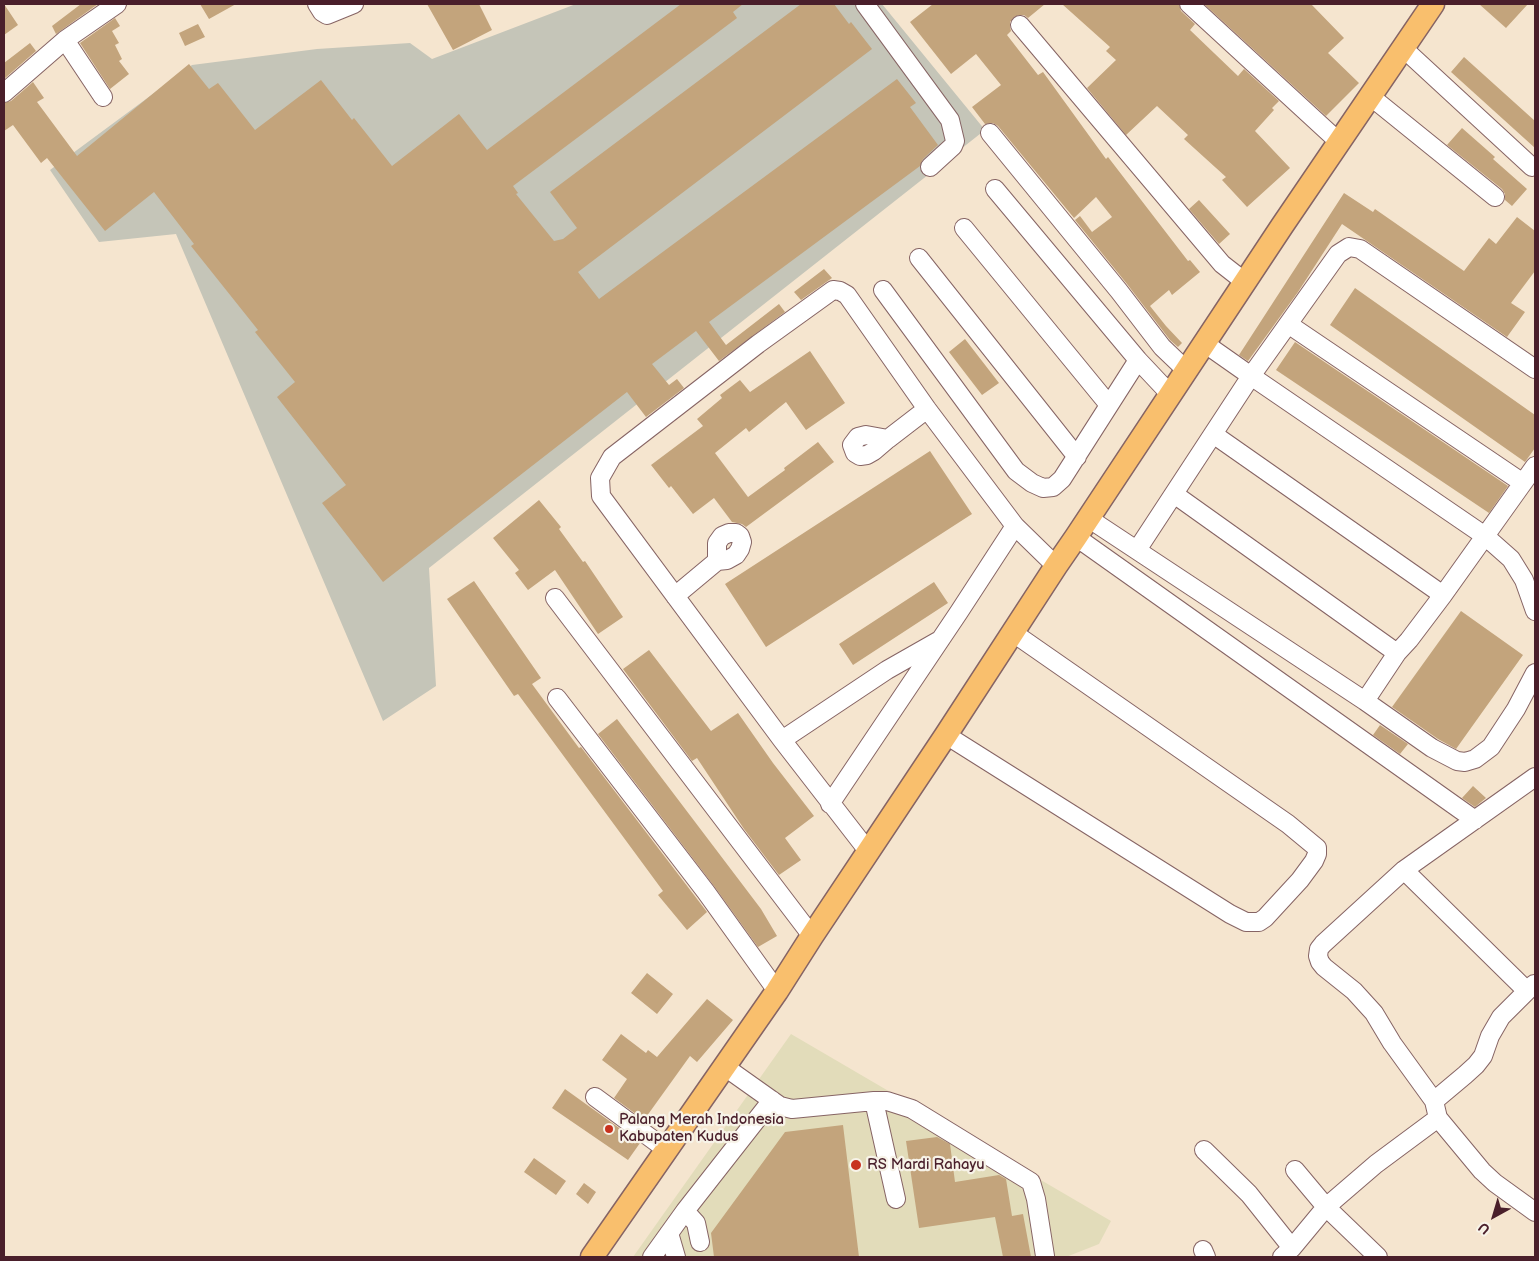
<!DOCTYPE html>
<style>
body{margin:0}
#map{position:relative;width:1539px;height:1261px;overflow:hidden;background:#f5e5cf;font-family:"Balsamiq Sans",sans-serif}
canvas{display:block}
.frame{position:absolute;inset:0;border:5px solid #4a1f2b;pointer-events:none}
.north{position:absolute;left:1469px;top:1191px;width:50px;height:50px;-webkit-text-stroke:4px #f7f3e8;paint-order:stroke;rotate:219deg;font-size:14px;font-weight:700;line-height:20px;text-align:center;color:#4a1f2b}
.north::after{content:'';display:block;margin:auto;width:18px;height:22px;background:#4a1f2b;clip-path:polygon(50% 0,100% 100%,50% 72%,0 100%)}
</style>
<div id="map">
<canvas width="1539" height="1261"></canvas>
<div class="frame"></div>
<div class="north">U</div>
</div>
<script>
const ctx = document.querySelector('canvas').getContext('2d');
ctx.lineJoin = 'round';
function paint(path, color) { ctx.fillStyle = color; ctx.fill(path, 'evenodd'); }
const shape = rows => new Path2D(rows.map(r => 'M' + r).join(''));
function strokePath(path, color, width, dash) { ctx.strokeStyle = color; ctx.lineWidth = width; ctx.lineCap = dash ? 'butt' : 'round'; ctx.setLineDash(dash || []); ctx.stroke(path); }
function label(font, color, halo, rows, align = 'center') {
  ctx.font = font + ' "Balsamiq Sans",sans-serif'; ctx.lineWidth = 4.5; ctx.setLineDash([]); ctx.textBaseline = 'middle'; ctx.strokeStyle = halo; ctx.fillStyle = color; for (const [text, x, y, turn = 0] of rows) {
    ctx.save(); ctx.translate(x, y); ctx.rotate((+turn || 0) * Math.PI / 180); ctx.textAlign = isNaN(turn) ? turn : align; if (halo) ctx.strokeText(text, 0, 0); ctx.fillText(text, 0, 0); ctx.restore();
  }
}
const built = shape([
 [791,1034,1111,1221,1099,1244,1066,1257,633,1257]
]);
const industrial = shape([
 [576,4,882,4,985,130,429,568,436,686,383,721,176,234,99,242,50,170,192,65,317,49,410,43,432,59]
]);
const building = shape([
 [4,4,18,25,4,35],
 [81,4,98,4,56,34,52,26],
 [200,4,236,4,209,19],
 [427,4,479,4,492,30,453,50],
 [681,4,743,4,733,12,737,18,513,186,518,193,516,194,554,241,563,239,577,228,550,192,801,4,834,4,849,24,851,22,872,49,578,272,599,299,897,79,916,103,910,107,938,145,923,159,920,166,709,322,726,345,779,304,785,312,719,361,696,331,652,364,669,385,677,379,684,388,646,417,627,392,383,582,322,503,346,485,277,397,295,382,255,332,258,330,191,246,194,244,154,192,105,231,47,158,41,163,13,125,4,131,4,103,11,101,33,82,44,98,37,102,77,156,189,64,209,89,218,83,255,130,321,80,352,120,354,118,392,166,459,114,487,150],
 [933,4,1045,4,1028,18,1024,15,1019,15,1014,17,1010,22,1010,27,1011,31,1007,35,1038,75,1043,72,1106,159,1108,157,1188,261,1190,260,1200,272,1172,295,1169,290,1150,306,1166,326,1182,343,1178,347,1170,340,1127,284,1075,220,1080,216,1092,232,1112,217,1096,197,1074,218,998,126,993,123,985,124,972,107,1001,85,976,54,951,74,910,22],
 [1062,4,1179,4,1181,11,1195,24,1190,30,1238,76,1244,69,1279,101,1272,108,1274,110,1255,131,1290,168,1247,207,1222,180,1226,177,1184,139,1188,135,1157,106,1126,135,1087,88,1116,60,1106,51,1110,47],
 [1204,4,1311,4,1344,38,1328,53,1359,83,1326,116],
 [1479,4,1528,4,1506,28],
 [115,18,120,26,112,31,119,43,115,45,122,59,119,61,129,74,110,89,80,43],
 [198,24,205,37,185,46,179,33],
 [30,43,36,51,4,79,4,63],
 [1464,57,1535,121,1535,148,1451,72],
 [1462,128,1495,157,1493,159,1527,189,1512,206,1505,200,1505,194,1502,189,1447,145],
 [1344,193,1373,212,1375,209,1464,271,1489,238,1496,244,1517,217,1535,231,1535,271,1511,303,1525,312,1507,337,1342,224,1298,292,1248,361,1239,355],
 [1199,200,1230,234,1219,244,1189,209],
 [824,269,832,278,801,300,794,292],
 [1355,288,1535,415,1535,448,1525,462,1330,325],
 [965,339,999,383,982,395,949,352],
 [1295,342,1508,486,1489,513,1276,370],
 [810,351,845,403,806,430,786,402,749,432,746,428,715,453,748,497,785,470,784,468,818,442,834,462,746,527,742,524,732,522,714,498,693,514,671,486,669,488,651,465,703,426,697,419,722,398,720,395,740,380,750,392],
 [930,451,972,514,766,647,725,584],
 [539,500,561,527,559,529,583,562,585,561,623,617,598,634,555,570,528,590,515,573,519,570,493,538],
 [474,581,541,678,532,684,579,748,581,747,707,912,687,930,658,895,663,891,518,694,514,696,447,599],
 [934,582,948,603,853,665,839,644],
 [1461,611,1523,655,1456,749,1438,739,1392,707],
 [649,650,711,731,738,713,773,763,814,816,785,838,801,860,779,875,744,829,697,758,692,761,623,669],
 [617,719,761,909,777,936,758,947,714,886,598,734],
 [1380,725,1408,744,1400,754,1373,735],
 [1473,786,1486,798,1475,807,1462,798],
 [647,973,673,994,657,1014,631,993],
 [707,999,733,1020,697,1062,690,1056,644,1120,614,1098,627,1079,602,1060,621,1034,646,1053,648,1050,657,1057],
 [565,1089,640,1143,628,1160,552,1108],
 [843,1125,859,1257,714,1257,711,1233,785,1132],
 [937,1137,950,1144,955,1182,999,1175,1006,1179,1012,1216,1023,1214,1031,1257,1003,1257,995,1217,919,1228,906,1141],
 [534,1158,566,1181,556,1195,524,1172],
 [584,1183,596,1192,588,1204,576,1194]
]);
const minor = shape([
 [317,4,322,12,327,15,354,4],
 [865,4,950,120,955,141,953,146,930,167],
 [1189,4,1339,142],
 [1020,25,1222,264,1245,282],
 [65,40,103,97],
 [1403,48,1532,167],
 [4,93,65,40,117,4],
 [1370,96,1495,197],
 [990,133,1119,291,1162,347,1186,370],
 [995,189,1138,360,1170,394],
 [964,228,1109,405],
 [919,258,1077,457],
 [883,290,1016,471,1032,483,1043,488,1053,487,1062,479,1138,360],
 [1288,324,1523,483],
 [1204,343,1251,376,1338,254,1349,247,1360,249,1535,369],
 [1213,434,1443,595],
 [888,439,866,435,858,437,852,445,855,453,860,456,867,455,874,451,888,439,927,409],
 [1174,494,1397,653],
 [1088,518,1365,701,1432,748,1457,761,1465,762,1475,759,1491,747,1516,709,1535,673],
 [729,533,736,533,740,536,742,542,740,549,736,555,727,560,717,561,717,543,722,536,729,533],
 [1076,537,1475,820],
 [1137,550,1251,376,1485,536,1511,559,1524,580,1535,611],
 [675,596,717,561],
 [555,598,812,936],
 [557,698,706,892,777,991],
 [1365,701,1397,653,1409,640,1443,595,1535,466],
 [946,735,1230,914,1246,922,1259,922,1265,918,1300,880,1314,861,1317,854,1317,848,1288,824,1012,632],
 [782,740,887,670,938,641],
 [1535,777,1404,870,1323,944,1319,949,1318,956,1320,962,1324,967,1354,991,1374,1013,1392,1043,1434,1101,1438,1118,1482,1171,1495,1183,1535,1212],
 [830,804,959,612,1015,526],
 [868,851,782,740,601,496,600,478,612,457,758,344,833,290,840,291,847,295,927,409,1015,526,1056,566],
 [1404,870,1527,991],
 [725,1067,780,1106,792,1109,874,1101,887,1101,912,1109,1031,1182,1036,1199,1045,1256],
 [595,1097,667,1150],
 [874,1101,896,1199],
 [1434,1101,1465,1075,1476,1065,1483,1056,1490,1036,1501,1017,1534,984],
 [1204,1150,1249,1194,1292,1248],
 [1295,1170,1326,1207,1378,1257],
 [685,1211,696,1223,700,1242],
 [669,1233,676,1257],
 [1203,1250,1206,1257],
 [652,1257,685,1211,772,1100],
 [1282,1257,1292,1248,1326,1207,1376,1164,1438,1118]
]);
const major = shape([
 [592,1257,777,991,812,936,946,735,1056,566,1076,537,1282,226,1433,4]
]);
const markers = [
 [609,1129,5,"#c8321e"],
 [856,1165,6,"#c8321e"]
];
const poiNames = [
 ["Palang Merah Indonesia",619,1120],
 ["Kabupaten Kudus",619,1137],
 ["RS Mardi Rahayu",867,1165]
];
paint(built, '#e2dcba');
paint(industrial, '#c5c5b8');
paint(building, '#c3a47c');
strokePath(minor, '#866464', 20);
strokePath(major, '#866464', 25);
strokePath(minor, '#fff', 18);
strokePath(major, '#f9bf6d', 22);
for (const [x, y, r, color] of markers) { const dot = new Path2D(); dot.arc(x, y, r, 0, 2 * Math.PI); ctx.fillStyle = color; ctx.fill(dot); strokePath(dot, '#f7f3e8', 2); }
label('15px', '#4a1f2b', '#f7f3e8', poiNames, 'left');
</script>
